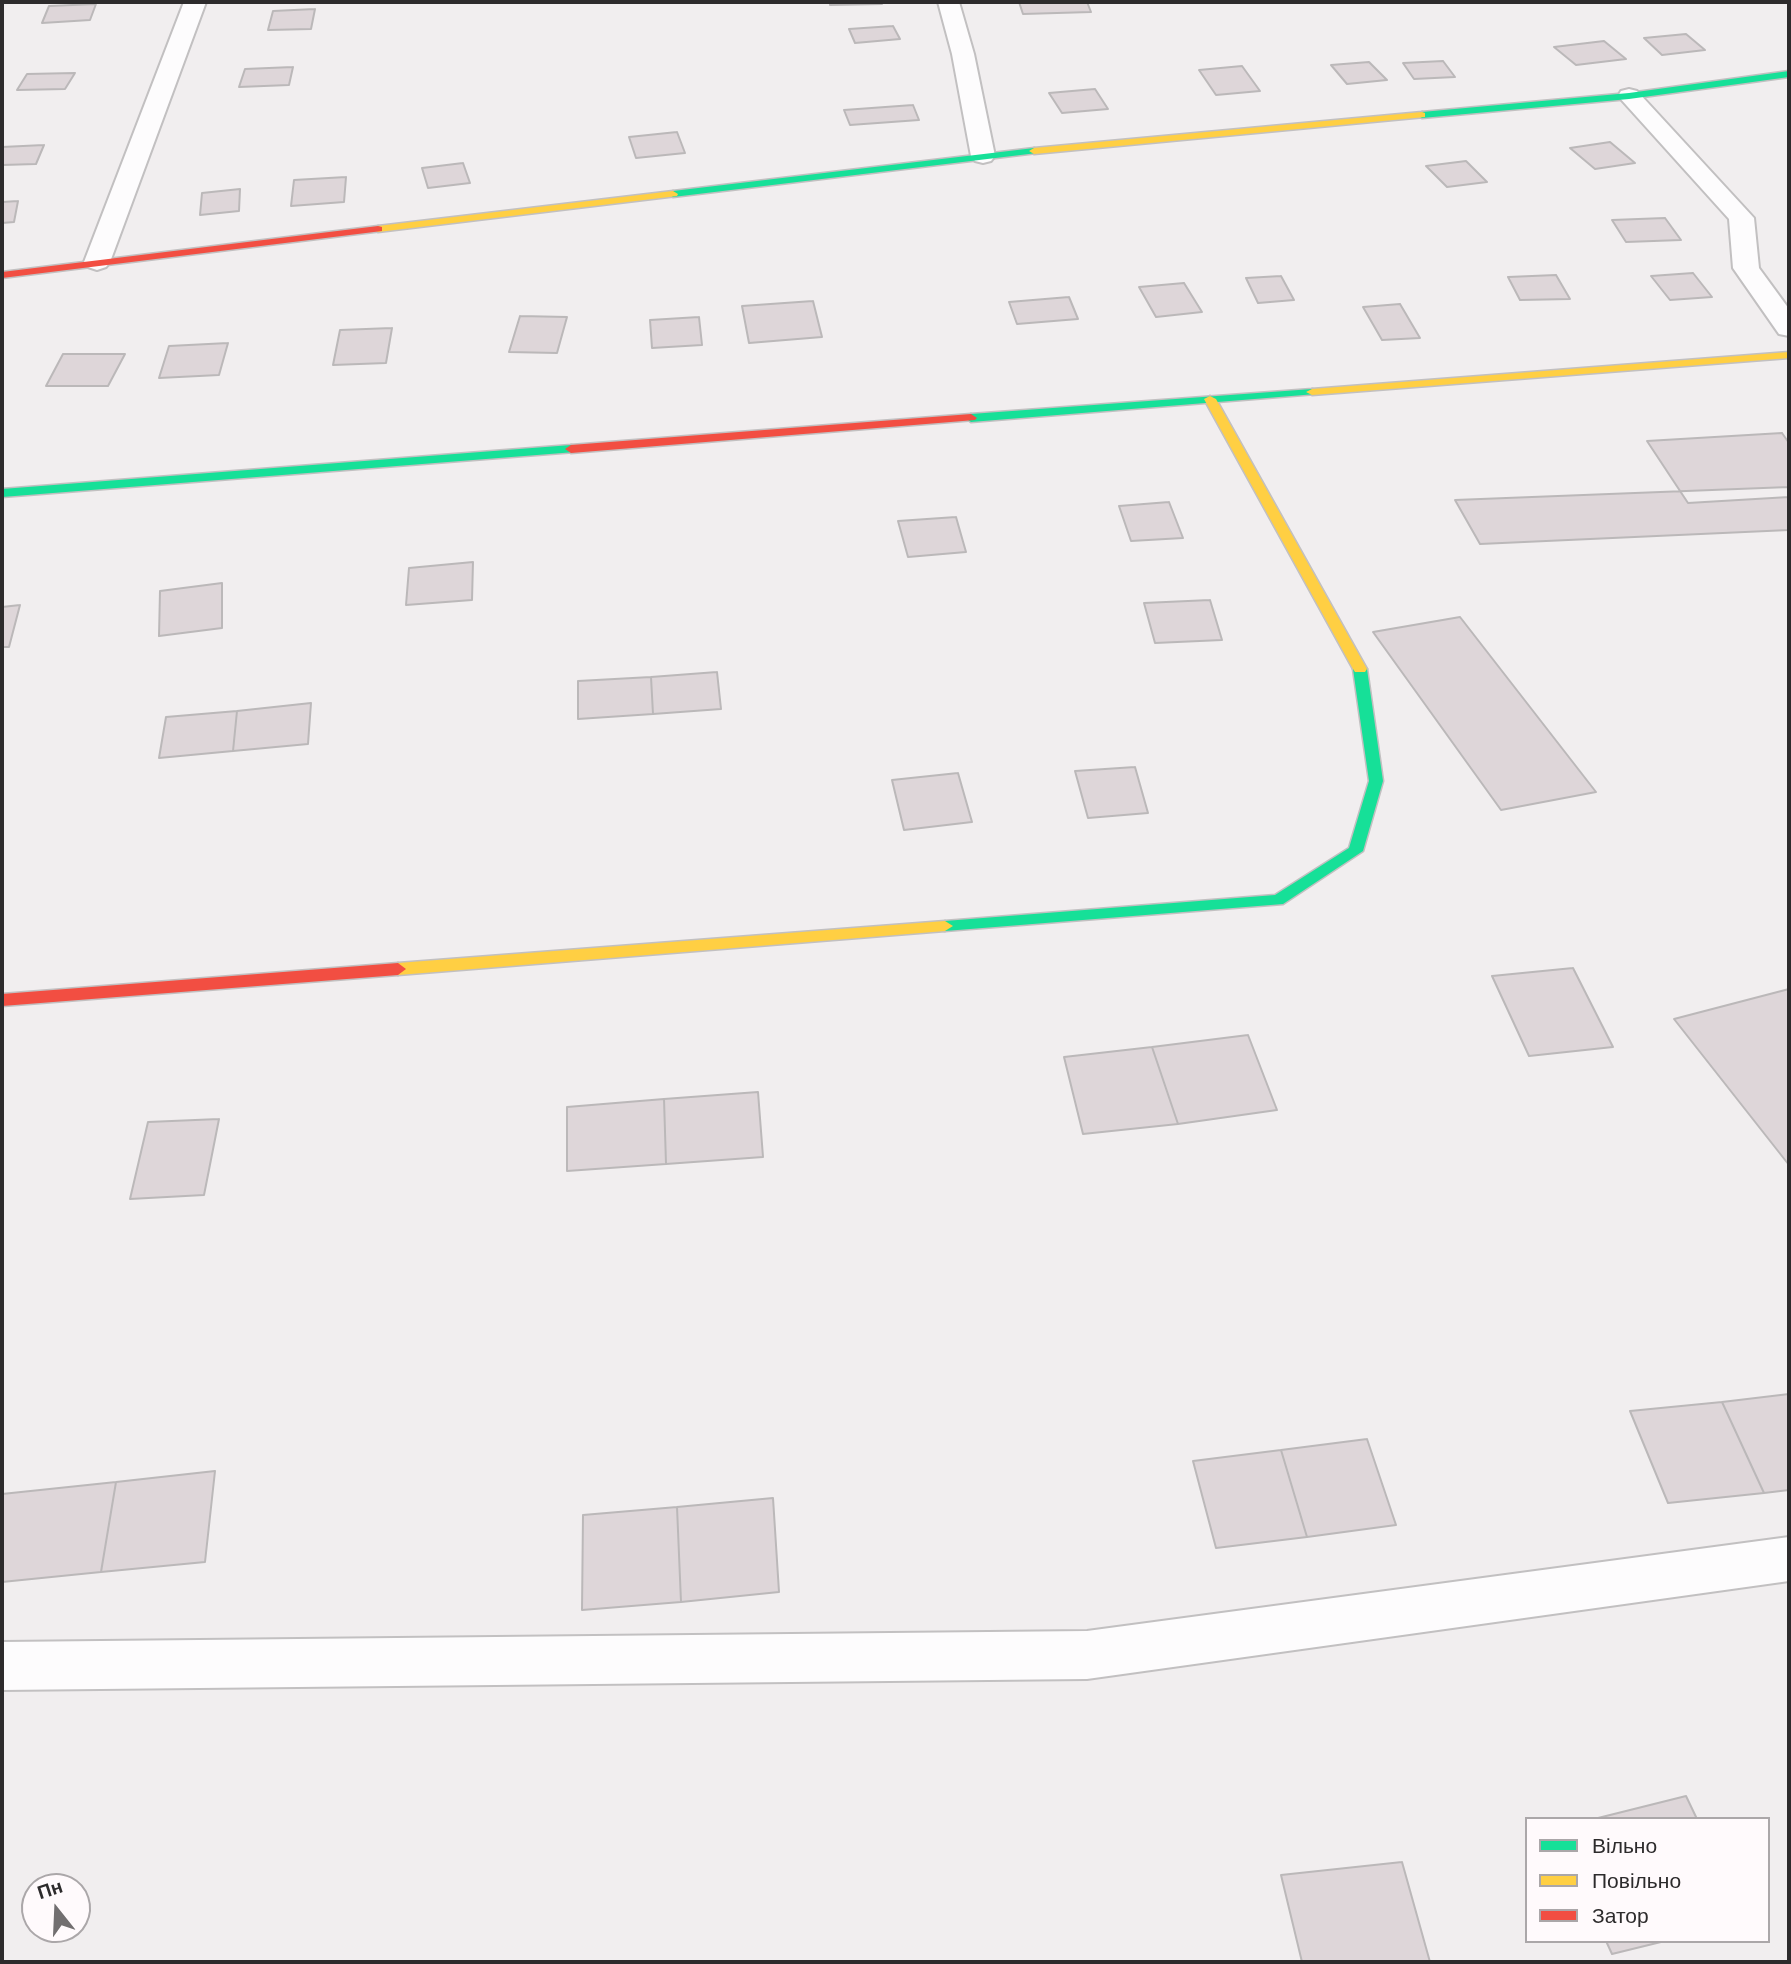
<!DOCTYPE html>
<meta charset="utf-8">
<style>
body{margin:0}
#map{position:relative;width:1791px;height:1964px;overflow:hidden;background:#f1eeef;font-family:"DM Sans",sans-serif}
canvas{display:block}
.frame{position:absolute;inset:0;border:4px solid #2d2b2c;pointer-events:none}
.legend{position:absolute;left:1525px;top:1817px;width:245px;height:126px;box-sizing:border-box;background:#fffafc;border:2px solid #aba7a9;margin:0;padding:9px 12px;list-style:none;font-size:21px;color:#2d2b2c}
.legend li{display:flex;align-items:center;gap:14px;height:35px}
.legend b{width:35px;border:2px solid #aba7a9}
.north{position:absolute;left:21px;top:1873px;width:70px;height:70px;box-sizing:border-box;background:#fffafc;border:2px solid #aba7a9;border-radius:50%;rotate:342deg;font-size:19px;font-weight:700;line-height:28px;text-align:center;color:#2d2b2c}
.north::after{content:'';display:block;margin:auto;width:24px;height:32px;background:#726f70;clip-path:polygon(50% 0,100% 100%,50% 72%,0 100%)}
</style>
<div id="map">
<canvas width="1791" height="1964"></canvas>
<div class="frame"></div>
<ul class="legend">
<li><b style="height:9px;background:#16e098"></b>Вільно</li>
<li><b style="height:9px;background:#ffcf43"></b>Повільно</li>
<li><b style="height:9px;background:#f24e42"></b>Затор</li>
</ul>
<div class="north">Пн</div>
</div>
<script>
const ctx = document.querySelector('canvas').getContext('2d');
ctx.lineJoin = 'round';
function paint(path, color) { ctx.fillStyle = color; ctx.fill(path, 'evenodd'); }
const shape = rows => new Path2D(rows.map(r => 'M' + r).join(''));
function strokePath(path, color, width, dash) { ctx.strokeStyle = color; ctx.lineWidth = width; ctx.lineCap = dash ? 'butt' : 'round'; ctx.setLineDash(dash || []); ctx.stroke(path); }
const building = shape([
 [830,2,882,2,882,4,830,5,830,2],
 [1019,2,1087,2,1091,12,1023,14,1019,2],
 [96,4,90,20,42,23,49,6,96,4],
 [315,9,311,29,268,30,273,11,315,9],
 [893,26,900,39,855,43,849,29,893,26],
 [1686,34,1705,50,1662,55,1644,38,1686,34],
 [1604,41,1626,59,1576,65,1554,47,1604,41],
 [1443,61,1455,77,1414,79,1403,63,1443,61],
 [1369,62,1387,80,1347,84,1331,65,1369,62],
 [1242,66,1260,91,1216,95,1199,70,1242,66],
 [293,67,289,85,239,87,245,69,293,67],
 [75,73,65,89,17,90,27,74,75,73],
 [1095,89,1108,109,1062,113,1049,93,1095,89],
 [913,105,919,120,850,125,844,110,913,105],
 [677,132,685,153,636,158,629,137,677,132],
 [1610,142,1635,163,1595,169,1570,148,1610,142],
 [44,145,36,164,2,165,2,147,44,145],
 [1466,161,1487,182,1447,187,1426,166,1466,161],
 [463,163,470,183,428,188,422,168,463,163],
 [346,177,344,202,291,206,294,180,346,177],
 [240,189,239,211,200,215,202,193,240,189],
 [18,201,14,222,2,223,2,202,18,201],
 [1665,218,1681,240,1626,242,1612,220,1665,218],
 [1693,273,1712,297,1670,300,1651,276,1693,273],
 [1556,275,1570,299,1520,300,1508,277,1556,275],
 [1281,276,1294,300,1258,303,1246,278,1281,276],
 [1184,283,1202,312,1156,317,1139,287,1184,283],
 [1069,297,1078,319,1017,324,1009,302,1069,297],
 [813,301,822,337,749,343,742,306,813,301],
 [1400,304,1420,338,1382,340,1363,307,1400,304],
 [520,316,567,317,557,353,509,352,520,316],
 [699,317,702,345,652,348,650,320,699,317],
 [392,328,386,363,333,365,340,330,392,328],
 [228,343,219,375,159,378,169,346,228,343],
 [63,354,125,354,108,386,46,386,63,354],
 [1782,433,1789,443,1789,497,1688,503,1647,441,1782,433],
 [1789,487,1789,530,1480,544,1455,500,1789,487],
 [1169,502,1183,538,1131,541,1119,506,1169,502],
 [956,517,966,552,908,557,898,521,956,517],
 [473,562,472,600,406,605,409,568,473,562],
 [222,583,222,628,159,636,160,591,222,583],
 [1210,600,1222,640,1155,643,1144,603,1210,600],
 [20,605,9,647,2,647,2,607,20,605],
 [1460,617,1596,792,1501,810,1373,632,1460,617],
 [717,672,721,709,653,714,651,677,717,672],
 [651,677,653,714,578,719,578,681,651,677],
 [311,703,308,744,233,751,237,711,311,703],
 [237,711,233,751,159,758,166,717,237,711],
 [1135,767,1148,813,1088,818,1075,771,1135,767],
 [958,773,972,822,904,830,892,780,958,773],
 [1573,968,1613,1047,1529,1056,1492,976,1573,968],
 [1789,989,1789,1165,1674,1019,1789,989],
 [1248,1035,1277,1110,1178,1124,1152,1047,1248,1035],
 [1152,1047,1178,1124,1083,1134,1064,1057,1152,1047],
 [758,1092,763,1157,666,1164,664,1099,758,1092],
 [664,1099,666,1164,567,1171,567,1107,664,1099],
 [219,1119,204,1195,130,1199,148,1122,219,1119],
 [1789,1394,1789,1490,1764,1493,1722,1402,1789,1394],
 [1722,1402,1764,1493,1668,1503,1630,1411,1722,1402],
 [1367,1439,1396,1525,1307,1537,1281,1450,1367,1439],
 [1281,1450,1307,1537,1216,1548,1193,1461,1281,1450],
 [215,1471,205,1562,101,1572,116,1482,215,1471],
 [116,1482,101,1572,2,1582,2,1494,116,1482],
 [773,1498,779,1592,681,1602,677,1507,773,1498],
 [677,1507,681,1602,582,1610,583,1515,677,1507],
 [1686,1796,1697,1819,1594,1819,1686,1796],
 [1402,1862,1430,1962,1302,1962,1281,1875,1402,1862],
 [1606,1941,1665,1941,1612,1954,1606,1941]
]);
const lane = shape([
 [1629,89,1637,91,1754,218,1759,268,1789,309,1789,336,1779,334,1733,268,1729,219,1618,96,1621,91,1629,89]
]);
const street = shape([
 [184,2,206,2,110,262,106,267,97,270,88,267,84,262,184,2],
 [938,2,959,2,974,54,995,156,991,161,983,163,975,161,971,156,952,54,938,2],
 [1789,1537,1789,1581,1087,1679,2,1690,2,1642,1087,1631,1789,1537]
]);
const fast = shape([
 [1789,71,1789,77,1629,99,1422,118,1417,115,1422,112,1629,93,1789,71],
 [1034,148,1037,149,1037,153,673,197,668,194,673,191,1034,148],
 [1312,389,1316,390,1316,394,971,422,965,418,971,414,1312,389],
 [571,445,575,446,575,452,2,497,2,489,571,445],
 [1360,665,1367,669,1383,781,1363,851,1283,904,945,931,940,930,937,926,945,921,1275,895,1349,848,1369,781,1353,669,1360,665]
]);
const slow = shape([
 [1422,112,1425,113,1425,117,1034,154,1029,151,1034,148,1422,112],
 [673,191,678,194,677,196,378,232,373,229,378,226,673,191],
 [1789,352,1789,358,1312,395,1306,392,1312,389,1789,352],
 [1210,396,1216,399,1367,669,1365,672,1355,672,1353,669,1204,399,1210,396],
 [945,921,953,926,945,931,398,975,390,969,398,963,945,921]
]);
const jam = shape([
 [378,226,382,227,382,231,2,278,2,272,378,226],
 [971,414,977,418,975,420,571,453,565,449,571,445,971,414],
 [398,963,406,969,398,975,2,1006,2,994,398,963]
]);
paint(building, '#ded6d9');
strokePath(building, '#bbb8b9', 2);
strokePath(lane, '#c2c0c1', 4);
strokePath(street, '#c2c0c1', 4);
strokePath(fast, '#c2c0c1', 3);
strokePath(slow, '#c2c0c1', 3);
strokePath(jam, '#c2c0c1', 3);
paint(lane, '#fdfcfd');
paint(street, '#fdfcfd');
paint(fast, '#16e098');
paint(slow, '#ffcf43');
paint(jam, '#f24e42');
</script>
